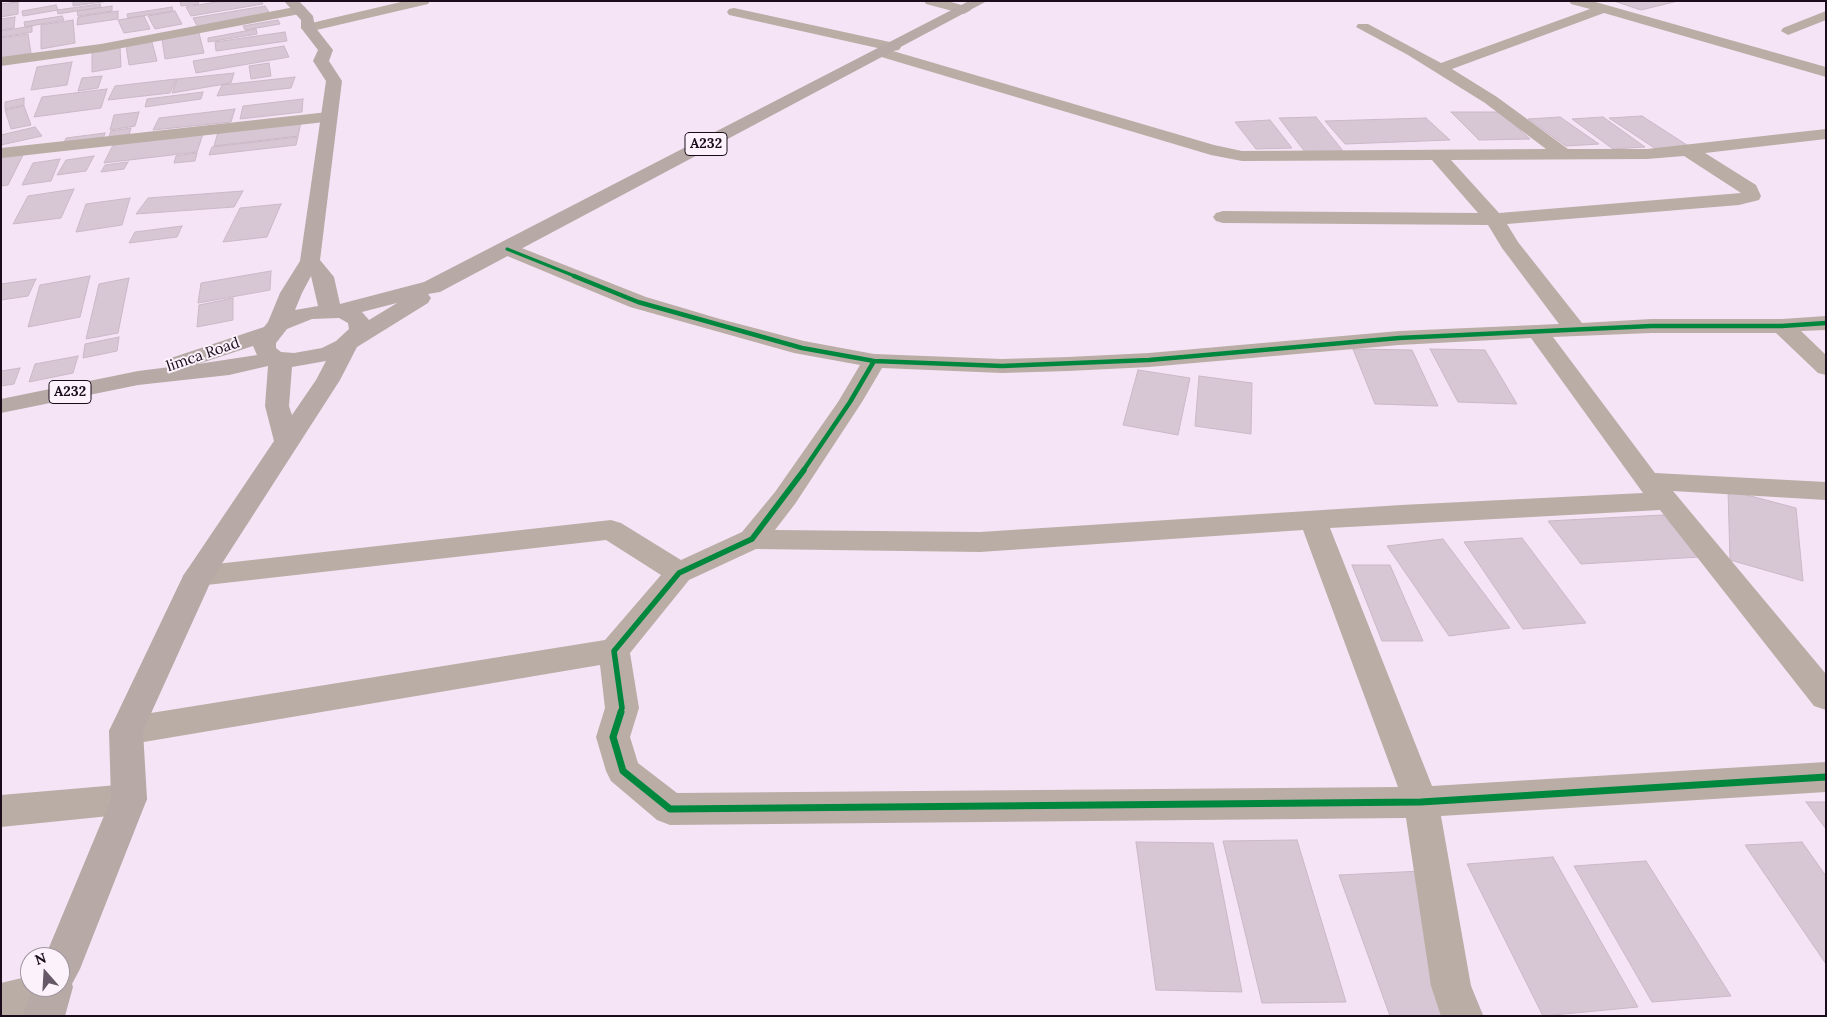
<!DOCTYPE html>
<style>
body{margin:0}
#map{position:relative;width:1827px;height:1017px;overflow:hidden;background:#f5e4f6;font-family:Lora,serif}
canvas{display:block}
.frame{position:absolute;inset:0;border:2px solid #1a0c1b;pointer-events:none}
.north{position:absolute;left:20px;top:947px;width:50px;height:50px;box-sizing:border-box;background:#fbf2fb;border:1px solid #a196a1;border-radius:50%;rotate:341deg;font-size:14px;font-weight:700;line-height:20px;text-align:center;color:#1a0c1b}
.north::after{content:'';display:block;margin:auto;width:18px;height:22px;background:#675868;clip-path:polygon(50% 0,100% 100%,50% 72%,0 100%)}
</style>
<div id="map">
<canvas width="1827" height="1017"></canvas>
<div class="frame"></div>
<div class="north">N</div>
</div>
<script>
const ctx = document.querySelector('canvas').getContext('2d');
ctx.lineJoin = 'round';
function paint(path, color) { ctx.fillStyle = color; ctx.fill(path, 'evenodd'); }
const shape = rows => new Path2D(rows.map(r => 'M' + r).join(''));
function strokePath(path, color, width, dash) { ctx.strokeStyle = color; ctx.lineWidth = width; ctx.lineCap = dash ? 'butt' : 'round'; ctx.setLineDash(dash || []); ctx.stroke(path); }
function label(font, color, halo, rows, align = 'center') {
  ctx.font = font + ' Lora,serif'; ctx.lineWidth = 4; ctx.setLineDash([]); ctx.textBaseline = 'middle'; ctx.strokeStyle = halo; ctx.fillStyle = color; for (const [text, x, y, turn = 0] of rows) {
    ctx.save(); ctx.translate(x, y); ctx.rotate((+turn || 0) * Math.PI / 180); ctx.textAlign = isNaN(turn) ? turn : align; if (halo) ctx.strokeText(text, 0, 0); ctx.fillText(text, 0, 0); ctx.restore();
  }
}
const building = shape([
 [73,1,109,1,73,6,73,1],
 [180,1,198,1,199,4,181,6,180,1],
 [222,1,261,1,263,4,191,16,186,7,222,1],
 [1614,1,1678,1,1641,10,1614,1],
 [18,2,18,14,1,17,1,4,18,2],
 [100,4,101,7,58,14,57,10,100,4],
 [56,5,58,10,23,16,22,11,56,5],
 [112,6,112,11,78,16,77,11,112,6],
 [265,6,271,15,198,28,193,18,265,6],
 [172,7,173,11,128,18,127,14,172,7],
 [118,11,118,19,77,25,78,17,118,11],
 [175,11,182,24,155,29,148,16,175,11],
 [62,16,64,20,25,27,24,22,62,16],
 [144,16,150,29,124,33,118,20,144,16],
 [15,17,14,28,1,30,1,19,15,17],
 [73,20,75,43,41,49,41,25,73,20],
 [278,20,280,24,245,30,243,26,278,20],
 [32,26,32,32,1,37,1,31,32,26],
 [256,29,257,34,208,42,208,38,256,29],
 [285,32,287,41,216,51,215,42,285,32],
 [199,33,204,53,165,59,162,39,199,33],
 [28,34,31,53,1,58,1,38,28,34],
 [152,42,157,61,129,65,126,46,152,42],
 [284,46,289,57,196,73,193,61,284,46],
 [120,47,121,67,92,72,92,51,120,47],
 [72,62,67,85,31,90,37,67,72,62],
 [269,63,271,76,251,79,249,66,269,63],
 [234,73,231,83,172,93,177,79,234,73],
 [102,76,98,88,78,91,82,78,102,76],
 [295,77,291,88,217,96,222,85,295,77],
 [176,79,170,93,108,100,115,86,176,79],
 [107,89,101,108,34,117,42,97,107,89],
 [203,92,201,99,145,107,147,99,203,92],
 [24,98,24,105,5,109,5,102,24,98],
 [303,99,302,112,240,119,243,106,303,99],
 [24,106,31,125,11,129,5,110,24,106],
 [235,109,231,122,153,130,159,118,235,109],
 [139,112,135,126,110,130,114,115,139,112],
 [1451,112,1500,112,1530,139,1479,140,1451,112],
 [1642,116,1690,147,1656,149,1609,118,1642,116],
 [1316,117,1343,151,1305,152,1279,118,1316,117],
 [1560,117,1599,144,1566,146,1528,119,1560,117],
 [1603,117,1645,147,1613,149,1572,119,1603,117],
 [1426,118,1450,140,1345,144,1325,121,1426,118],
 [1270,120,1292,148,1256,149,1235,122,1270,120],
 [301,122,298,136,214,146,218,132,301,122],
 [35,127,42,136,1,145,1,135,35,127],
 [131,128,128,139,107,142,111,131,131,128],
 [105,133,102,142,62,147,66,138,105,133],
 [203,134,197,152,104,163,113,145,203,134],
 [298,137,296,145,209,155,212,147,298,137],
 [197,153,195,161,174,163,176,156,197,153],
 [23,155,8,185,1,186,1,158,23,155],
 [94,156,86,171,57,175,66,160,94,156],
 [60,159,51,181,22,185,33,163,60,159],
 [128,162,124,169,101,172,105,165,128,162],
 [74,189,61,218,13,224,28,196,74,189],
 [243,191,234,207,136,214,148,198,243,191],
 [130,198,122,225,76,232,86,204,130,198],
 [281,204,267,237,223,242,240,208,281,204],
 [182,226,177,237,129,243,135,232,182,226],
 [271,271,270,290,198,303,201,283,271,271],
 [90,276,80,317,28,327,40,285,90,276],
 [129,278,118,333,86,339,99,284,129,278],
 [36,279,28,296,1,300,1,284,36,279],
 [233,298,233,320,197,327,199,305,233,298],
 [119,337,117,351,83,358,85,344,119,337],
 [1353,349,1412,350,1438,406,1375,404,1353,349],
 [1430,349,1485,350,1517,404,1458,402,1430,349],
 [78,356,73,373,29,382,35,364,78,356],
 [20,368,14,384,1,386,1,371,20,368],
 [1138,370,1190,378,1178,435,1123,425,1138,370],
 [1199,376,1252,383,1251,434,1195,426,1199,376],
 [1728,490,1796,508,1803,581,1730,560,1728,490],
 [1663,515,1700,557,1581,564,1548,521,1663,515],
 [1522,538,1586,623,1523,629,1464,542,1522,538],
 [1443,539,1510,628,1449,636,1387,546,1443,539],
 [1352,565,1390,565,1423,641,1382,641,1352,565],
 [1806,802,1826,802,1826,829,1806,802],
 [1297,840,1346,1002,1262,1003,1223,841,1297,840],
 [1136,842,1213,843,1242,992,1156,990,1136,842],
 [1802,842,1826,876,1826,964,1745,845,1802,842],
 [1553,857,1638,1007,1543,1016,1467,864,1553,857],
 [1646,861,1731,996,1652,1002,1574,866,1646,861],
 [1422,871,1483,1016,1390,1016,1339,875,1422,871]
]);
const minor = shape([
 [405,1,430,1,428,4,308,32,301,28,303,25,405,1],
 [924,1,947,1,969,7,971,10,964,14,926,4,924,1],
 [1569,1,1592,1,1826,67,1826,77,1604,13,1452,69,1497,97,1568,149,1647,149,1826,129,1826,139,1705,153,1756,185,1761,196,1759,200,1739,205,1507,224,1518,242,1582,323,1651,319,1782,319,1826,316,1826,330,1801,331,1826,355,1826,375,1818,373,1776,333,1651,333,1553,337,1655,473,1826,482,1826,500,1673,491,1826,674,1826,710,1814,706,1660,510,1330,528,1432,786,1826,762,1826,792,1441,816,1471,986,1483,1016,1441,1016,1431,986,1406,818,670,825,657,820,611,781,606,771,596,737,605,708,600,665,126,745,114,741,109,731,114,721,126,717,605,640,661,575,606,540,198,586,188,583,183,576,188,569,198,566,611,520,621,523,681,560,742,532,775,492,838,402,860,365,794,353,630,307,500,253,497,249,500,245,507,243,514,245,646,297,720,319,804,341,874,354,1002,359,1068,357,1149,353,1399,331,1559,324,1502,248,1488,225,1223,223,1216,221,1213,217,1216,213,1223,211,1478,213,1432,160,1242,161,1211,155,878,56,876,53,882,49,729,15,727,12,729,9,734,8,899,44,901,47,899,50,893,51,1214,145,1242,151,1546,149,1485,103,1408,55,1356,27,1358,24,1368,24,1441,63,1590,9,1571,4,1569,1],
 [1684,156,1741,193,1499,213,1451,160,1647,159,1684,156],
 [1531,338,1643,493,1401,505,980,532,775,530,795,504,862,402,882,368,1002,373,1068,371,1149,367,1399,345,1531,338],
 [1303,530,1398,787,677,793,638,763,630,737,639,708,630,653,689,580,756,549,980,552,1303,530],
 [300,6,305,7,307,10,305,13,101,52,1,66,1,57,101,44,300,6],
 [1826,11,1826,20,1788,35,1781,31,1783,28,1826,11],
 [328,112,334,113,336,117,334,121,1,158,1,148,328,112],
 [129,784,142,788,147,799,142,810,129,814,1,827,1,795,129,784],
 [60,974,65,977,71,991,65,1005,34,1016,1,1016,1,983,30,976,30,987,60,987,60,974]
]);
const major = shape([
 [284,1,299,1,313,16,315,27,333,50,329,61,342,81,320,260,334,277,340,304,424,282,969,1,987,1,440,292,428,294,431,298,428,303,357,347,340,380,212,579,143,731,147,799,80,969,72,984,73,987,65,1016,23,1016,33,987,60,987,60,957,45,957,111,799,109,731,183,576,274,441,265,406,268,366,229,375,138,385,1,413,1,399,138,371,170,367,167,363,171,358,264,327,268,322,280,293,300,261,326,81,313,61,318,50,301,28,301,20,284,1],
 [311,276,318,306,295,310,302,293,311,276],
 [397,303,369,320,362,312,397,303],
 [339,318,348,323,349,329,336,341,322,348,294,353,281,352,276,348,276,343,287,329,312,319,339,318],
 [253,346,257,355,198,364,253,346],
 [326,361,316,380,292,415,289,406,292,367,326,361]
]);
const cyclewayFar3 = shape([
 [507,249,577,277]
]);
const cyclewayFar2 = shape([
 [574,276,638,302,802,348,874,361,1002,366,1149,360,1399,338,1651,326,1782,326,1826,323],
 [803,471,850,402,874,361]
]);
const cyclewayFar1 = shape([
 [620,713,622,708,614,651,679,573,752,539,804,470]
]);
const cycleway = shape([
 [621,712,613,737,623,771,670,809,1421,802,1826,777]
]);
const shields = [
 [706,144,42],
 [70,392,42]
];
const shieldNames = [
 ["A232",706,144],
 ["A232",70,392]
];
const streetNames = [
 ["limca Road",203,355,-19]
];
paint(building, '#d7c6d3');
strokePath(building, '#cab8c6', 1);
paint(minor, '#baada6');
paint(major, '#b7a9a6');
strokePath(cyclewayFar3, '#00873e', 3);
strokePath(cyclewayFar2, '#00873e', 4.5);
strokePath(cyclewayFar1, '#00873e', 5.5);
strokePath(cycleway, '#00873e', 7);
for (const [x, y, w] of shields) { const box = new Path2D(); box.roundRect(x - w / 2, y - 11.5, w, 23, 4); ctx.fillStyle = '#fbf2fb'; ctx.fill(box); strokePath(box, '#1a0c1b', 1); }
label('bold 14px', '#1a0c1b', null, shieldNames);
label('15px', '#1a0c1b', '#fbf2fb', streetNames);
</script>
